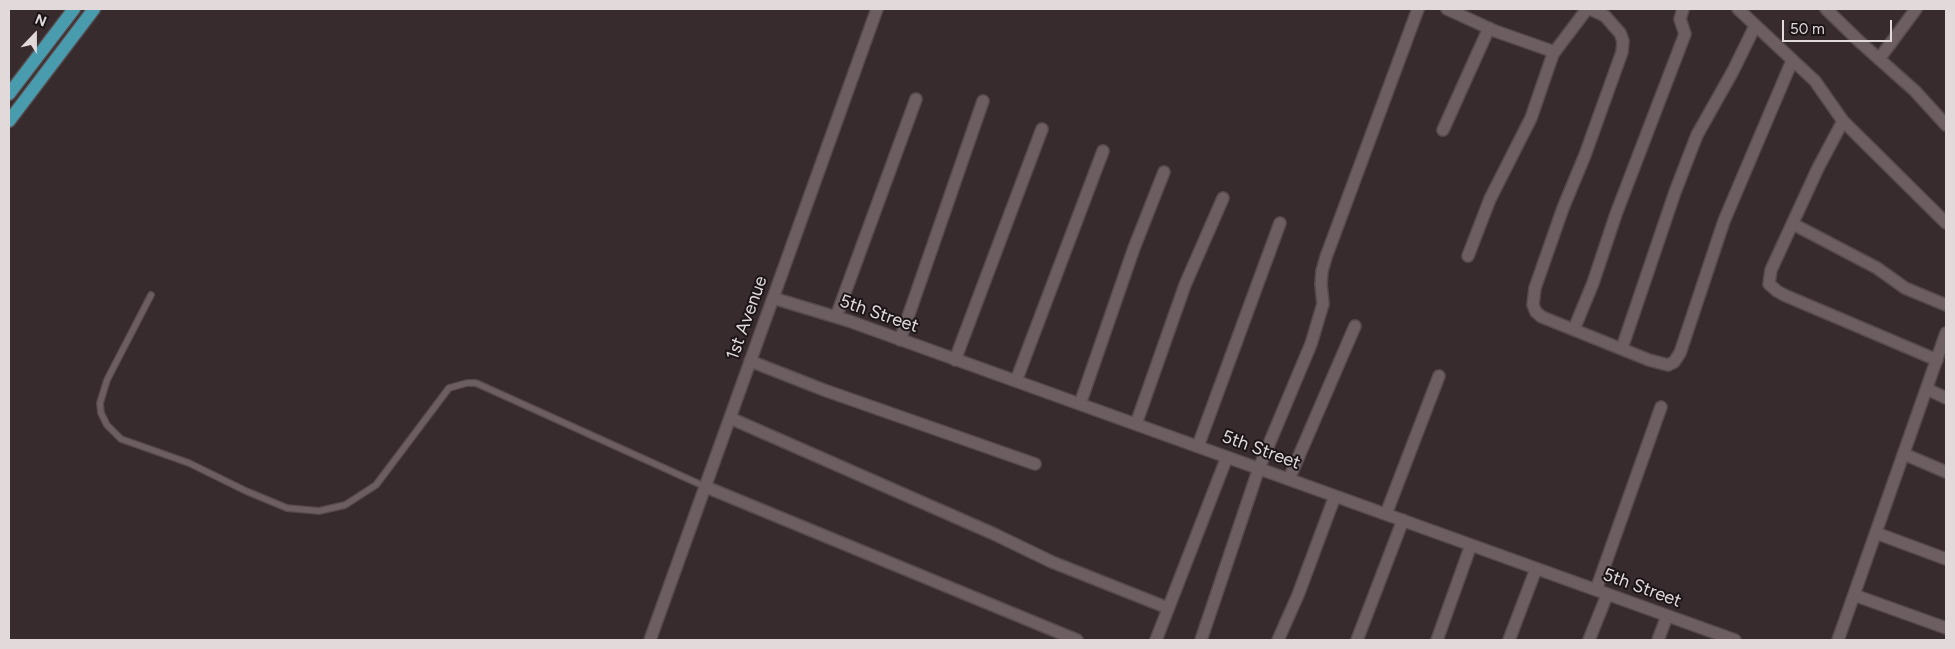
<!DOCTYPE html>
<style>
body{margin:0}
#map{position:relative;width:1955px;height:649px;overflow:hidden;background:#382b2e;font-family:Figtree,sans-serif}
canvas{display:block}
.frame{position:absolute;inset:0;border:10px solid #e2d9db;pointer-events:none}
.north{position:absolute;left:10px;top:10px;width:50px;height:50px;-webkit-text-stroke:4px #1b1517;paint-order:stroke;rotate:22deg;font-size:14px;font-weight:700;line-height:20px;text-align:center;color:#e2d9db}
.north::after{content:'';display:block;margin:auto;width:18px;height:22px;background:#e2d9db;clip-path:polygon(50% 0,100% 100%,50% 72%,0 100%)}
.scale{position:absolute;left:1782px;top:20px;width:110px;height:22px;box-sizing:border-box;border:2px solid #e2d9db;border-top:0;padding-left:6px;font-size:15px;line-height:18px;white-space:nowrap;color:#e2d9db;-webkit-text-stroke:4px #1b1517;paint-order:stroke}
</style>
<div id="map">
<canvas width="1955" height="649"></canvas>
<div class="frame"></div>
<div class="north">N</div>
<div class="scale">50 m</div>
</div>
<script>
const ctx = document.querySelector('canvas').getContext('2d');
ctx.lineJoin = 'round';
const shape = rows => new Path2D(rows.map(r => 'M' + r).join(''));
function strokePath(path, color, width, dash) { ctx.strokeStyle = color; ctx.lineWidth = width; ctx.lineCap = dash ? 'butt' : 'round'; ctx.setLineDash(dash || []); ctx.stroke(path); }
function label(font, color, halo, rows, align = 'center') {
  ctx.font = font + ' Figtree,sans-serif'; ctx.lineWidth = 4; ctx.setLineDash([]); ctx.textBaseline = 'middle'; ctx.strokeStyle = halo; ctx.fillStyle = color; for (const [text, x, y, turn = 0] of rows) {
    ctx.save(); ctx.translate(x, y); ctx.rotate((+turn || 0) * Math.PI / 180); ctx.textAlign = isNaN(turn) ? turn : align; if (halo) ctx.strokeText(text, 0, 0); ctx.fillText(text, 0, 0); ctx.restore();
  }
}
const lane = shape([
 [151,295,107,380,100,403,101,413,107,425,121,439,189,463,246,491,287,508,319,511,345,505,376,485,449,388,467,383,476,383,706,487]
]);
const street = shape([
 [1447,9,1495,31,1549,50,1553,54,1531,118,1490,199,1468,256],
 [1590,9,1605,16,1620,33,1623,41,1622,52,1585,155,1563,208,1535,288,1533,305,1536,312,1542,317,1552,321,1649,360,1668,365,1674,362,1680,353,1724,221,1792,61],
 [1738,9,1815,81,1843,121,1946,223],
 [1826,9,1860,42,1915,91,1946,125],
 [1553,54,1587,9],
 [1879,59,1916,9],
 [1843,121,1818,168,1771,270,1769,284,1777,291,1784,295,1937,360],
 [1443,130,1489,28],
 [1793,224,1877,268,1905,288,1946,305],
 [773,298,849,321,1735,640],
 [836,317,916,99],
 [1574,329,1593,283,1616,214,1685,34,1680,19,1683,9],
 [900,340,983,101],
 [1622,348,1675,192,1697,135,1733,71,1755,26],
 [955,360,1042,129],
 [750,361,824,390,1035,464],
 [1016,381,1103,151],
 [1927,389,1946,398],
 [1080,404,1134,248,1164,172],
 [730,418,994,534,1052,562,1168,608],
 [1136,424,1185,285,1223,198],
 [1198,446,1280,223],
 [1904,454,1946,472],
 [1289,479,1355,326],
 [706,487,1077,640],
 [1386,514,1439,376],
 [1876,533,1946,559],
 [1596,590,1661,407],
 [1854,595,1946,628],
 [650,640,877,9],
 [1156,640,1227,457],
 [1201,640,1259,468,1311,344,1323,304,1321,284,1322,271,1326,257,1418,9],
 [1278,640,1298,595,1335,496],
 [1357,640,1403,520],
 [1437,640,1471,545],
 [1509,640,1536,569],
 [1589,640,1607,595],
 [1658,640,1667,616],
 [1838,640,1946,333]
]);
const primary = shape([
 [9,94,74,9],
 [9,121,94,9]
]);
const streetNames = [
 ["5th Street",879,314,19],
 ["1st Avenue",747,318,-70],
 ["5th Street",1261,450,20],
 ["5th Street",1642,588,20]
];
strokePath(lane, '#564a4d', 8);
strokePath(street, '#564a4d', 14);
strokePath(primary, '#564a4d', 15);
strokePath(lane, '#6d5e61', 5.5);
strokePath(street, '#6d5e61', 11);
strokePath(primary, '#499cad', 12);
label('18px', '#e2d9db', '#1b1517', streetNames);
</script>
